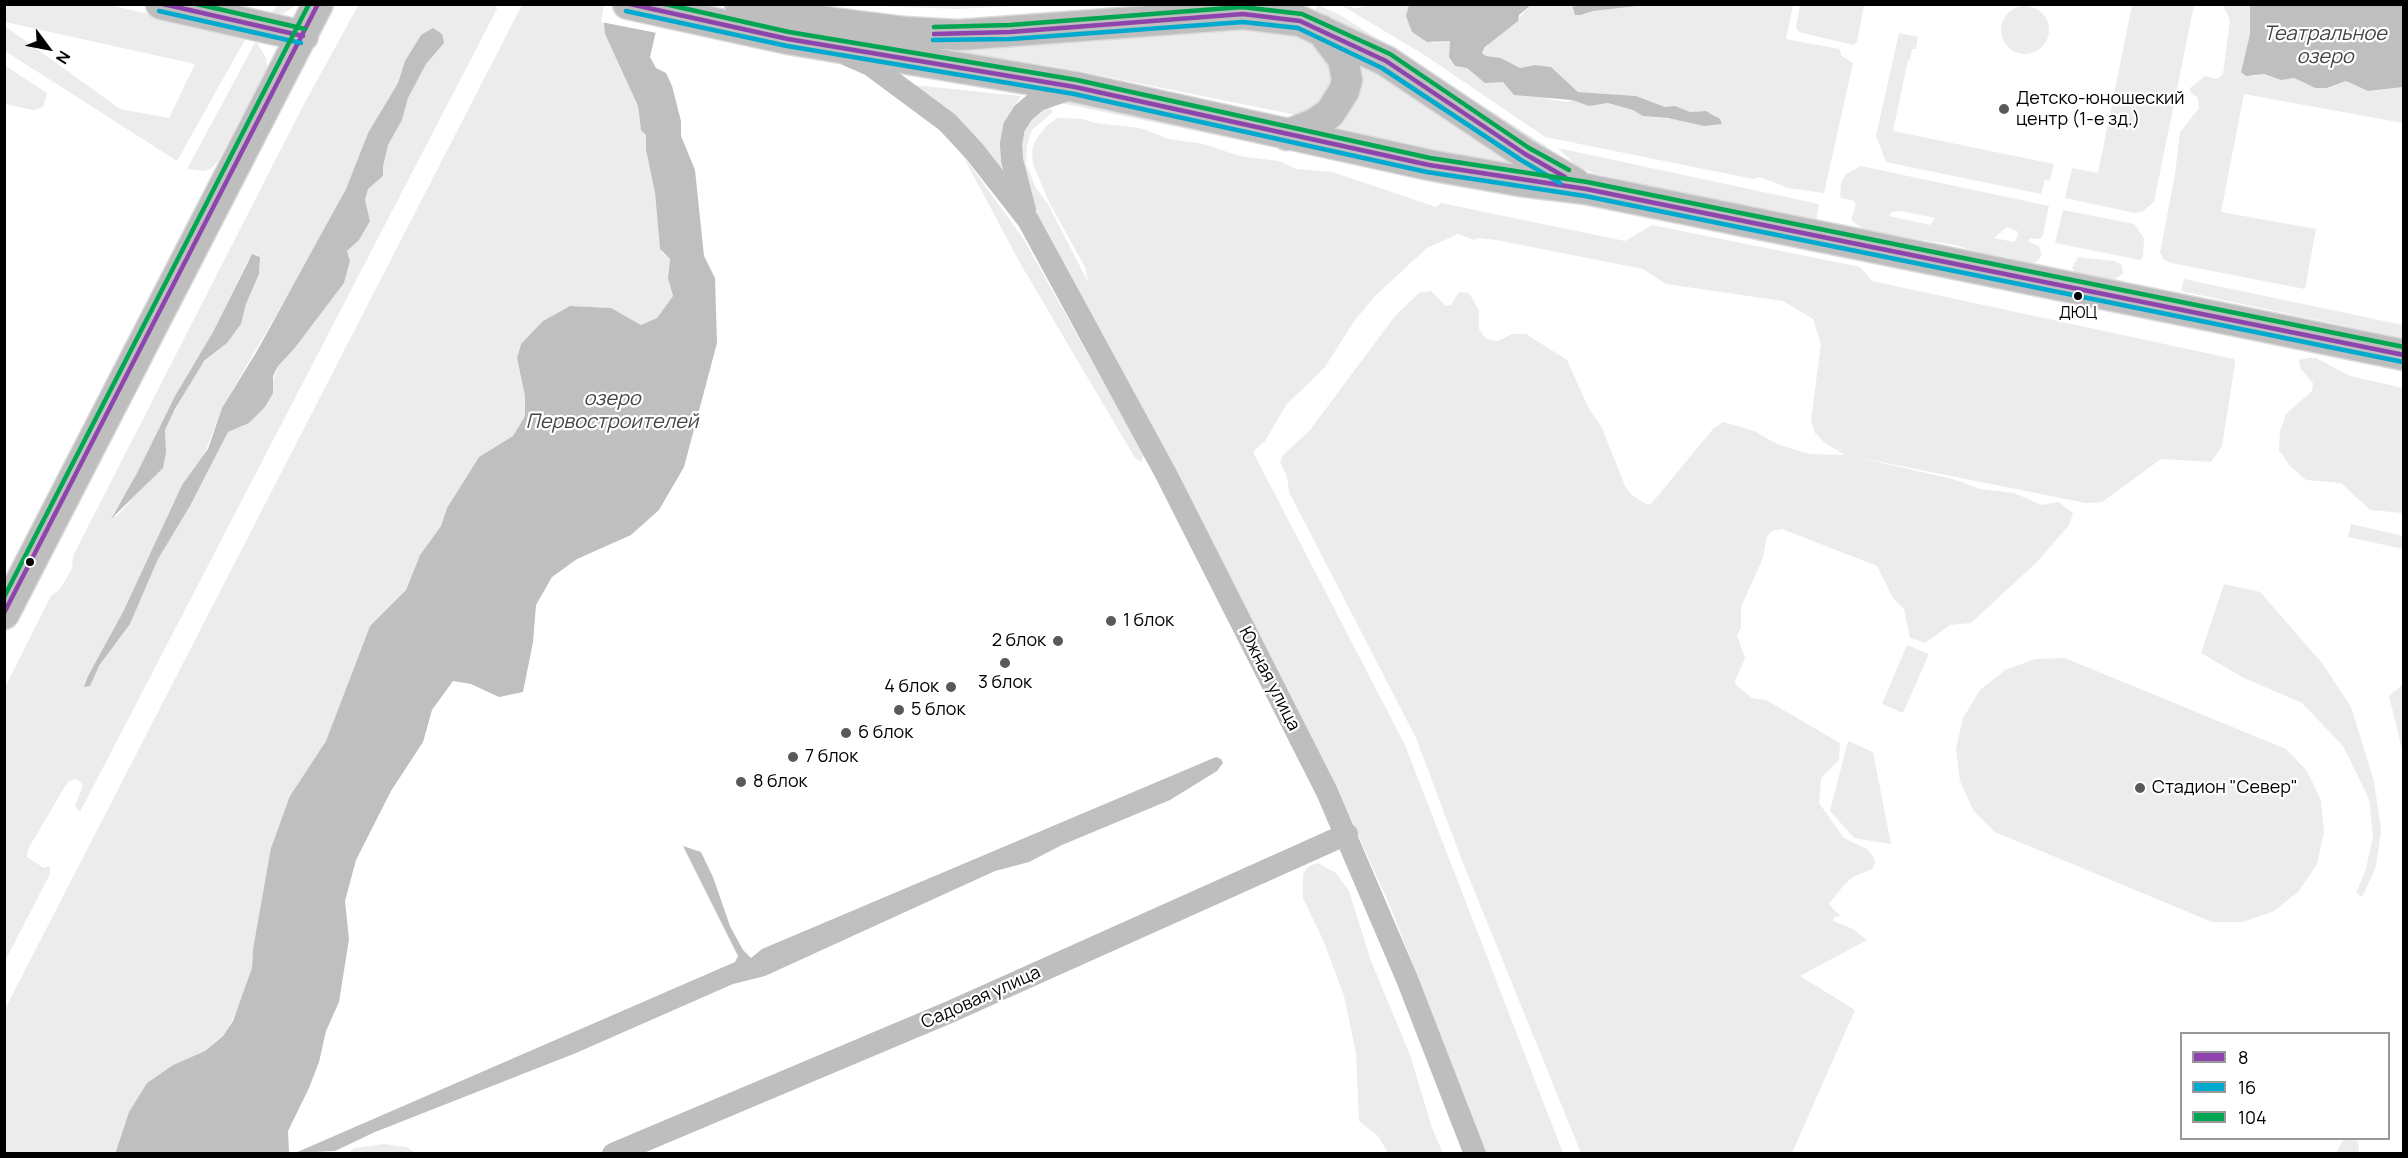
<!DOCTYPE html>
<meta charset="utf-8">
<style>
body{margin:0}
#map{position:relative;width:2408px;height:1158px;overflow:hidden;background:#fff;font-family:Manrope,sans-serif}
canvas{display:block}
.frame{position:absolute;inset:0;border:6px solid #000;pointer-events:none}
.legend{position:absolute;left:2180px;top:1032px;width:210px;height:108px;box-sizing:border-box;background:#fff;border:2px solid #999;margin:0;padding:8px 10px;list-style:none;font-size:18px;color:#000}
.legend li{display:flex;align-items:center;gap:12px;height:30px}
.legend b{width:30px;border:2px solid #999}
.north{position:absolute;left:18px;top:18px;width:60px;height:60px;-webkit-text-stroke:4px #fff;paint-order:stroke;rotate:122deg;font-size:16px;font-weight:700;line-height:24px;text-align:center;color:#000}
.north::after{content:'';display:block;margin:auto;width:21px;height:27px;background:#000;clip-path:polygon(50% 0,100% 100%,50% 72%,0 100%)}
</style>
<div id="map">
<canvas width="2408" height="1158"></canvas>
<div class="frame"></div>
<ul class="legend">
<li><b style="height:8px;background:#8e44ad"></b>8</li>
<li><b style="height:8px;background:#00a9ce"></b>16</li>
<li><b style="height:8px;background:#00a651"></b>104</li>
</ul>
<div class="north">N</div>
</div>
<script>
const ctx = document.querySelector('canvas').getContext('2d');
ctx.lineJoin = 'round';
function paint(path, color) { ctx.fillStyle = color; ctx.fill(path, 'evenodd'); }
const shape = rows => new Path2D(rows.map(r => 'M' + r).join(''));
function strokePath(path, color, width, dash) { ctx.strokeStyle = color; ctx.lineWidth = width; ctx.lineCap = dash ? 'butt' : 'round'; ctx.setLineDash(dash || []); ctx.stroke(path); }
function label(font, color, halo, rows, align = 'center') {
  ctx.font = font + ' Manrope,sans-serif'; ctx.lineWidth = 4.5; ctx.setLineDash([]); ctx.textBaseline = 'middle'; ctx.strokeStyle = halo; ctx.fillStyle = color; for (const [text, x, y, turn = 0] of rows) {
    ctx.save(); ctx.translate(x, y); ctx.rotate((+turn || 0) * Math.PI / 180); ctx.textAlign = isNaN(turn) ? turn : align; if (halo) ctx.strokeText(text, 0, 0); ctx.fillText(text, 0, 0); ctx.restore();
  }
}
const green = shape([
 [359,4,496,5,497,9,80,812,75,806,83,785,77,779,69,781,64,788,28,849,27,857,44,868,50,866,50,874,5,961,5,687,51,596,60,589,72,569,73,556,303,106],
 [421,35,444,43,426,64,408,98,402,120,388,145,382,166,383,176,368,189,365,200,370,221,359,240,347,251,350,261,344,283,294,349,278,366,265,407,249,423,228,432,190,506,158,559,130,624,96,671,90,686,88,676,123,612,182,485,203,458,222,408,322,236,346,189,368,133,398,83,405,61],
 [256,254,260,257,259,274,246,304,241,324,227,343,200,365,165,429,166,452,147,483,116,517,113,514,132,483,175,396,213,332,249,258],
 [4,5,109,5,247,36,177,161,5,51,5,26,120,109,169,118,195,64,5,22],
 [277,5,296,5,283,14,271,14],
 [522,5,608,5,604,24,605,34,638,106,641,130,646,135,646,150,655,193,659,242,662,253,670,259,668,273,673,296,657,318,641,325,611,308,570,306,543,321,521,344,517,358,525,396,525,416,513,436,479,457,447,508,441,526,420,555,406,590,370,626,326,741,290,796,282,824,274,839,268,867,253,949,252,968,242,1000,226,1032,205,1051,173,1065,147,1083,129,1112,115,1153,4,1153,5,1009],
 [854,5,1030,5,959,9],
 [1318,5,1340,15,1546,146,1550,156,1393,53,1315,10],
 [1341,5,1356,8,1374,5,1409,5,1412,32,1433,43,1450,41,1449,57,1455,66,1467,68,1480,79,1503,81,1527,95,1566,102,1572,100,1589,106,1608,103,1633,110,1643,116,1722,124,1715,115,1705,111,1690,112,1665,107,1636,96,1578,92,1551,67,1535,65,1520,68,1501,58,1486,56,1482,53,1493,38,1513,24,1531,5,1572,5,1575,15,1581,15,1593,11,1647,5,1793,5,1786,39,1839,49,1842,56,1853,63,1824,193,1788,188,1760,177,1754,179,1545,137,1426,56],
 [1800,5,1864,5,1857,42,1853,45,1799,32,1796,28],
 [2132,5,2194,5,2154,202,2142,212,2135,213,2065,198,2072,168,2098,173],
 [2223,5,2250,5,2250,34,2241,71,2252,76,2263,74,2281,80,2294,78,2309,86,2328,88,2346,81,2368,91,2403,87,2403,123,2244,94,2221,212,2316,229,2305,289,2171,263,2163,259,2160,252,2175,175,2180,132,2199,108,2198,98,2190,92,2190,88,2205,76,2217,79,2223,74,2230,20],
 '2001 30a24 24 0 1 1 48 0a24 24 0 1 1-48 0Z',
 [1256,24,1304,31,1336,73,1323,108,1301,116,1054,66,893,45],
 [1899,33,1918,37,1916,49,1912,49,1910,60,1908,60,1893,131,2054,164,2050,181,2045,180,2041,194,1886,162,1876,136],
 [256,41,266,58,267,68,218,161,212,168,204,171,187,169],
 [1348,52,1528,171,1319,129],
 [4,65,47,93,43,107,33,110,5,104],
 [913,85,1021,96,1005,120,1006,177],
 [1067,98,1474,185,1472,188,1060,103],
 [1047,103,1053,112,1032,130,1027,145,1026,164,1036,188,1048,204,1088,282,1085,267,1049,202,1033,164,1032,150,1035,141,1047,125,1058,118,1083,119,1095,123,1140,128,1169,139,1204,144,1239,156,1279,161,1296,169,1332,172,1436,207,1441,203,1625,241,1652,225,1860,267,1872,281,2234,359,2235,364,2222,446,2211,462,2161,459,2102,502,2086,503,1851,456,1953,479,1980,489,2014,493,2042,505,2058,502,2073,513,2069,525,2038,561,1971,623,1950,625,1925,643,1910,638,1904,609,1893,598,1877,566,1782,529,1772,531,1767,536,1763,558,1741,607,1741,628,1737,635,1745,658,1735,681,1736,685,1752,698,1766,700,1840,743,1839,760,1821,778,1819,803,1844,838,1867,849,1874,858,1875,863,1872,869,1853,877,1844,885,1829,904,1840,916,1834,917,1833,921,1853,929,1867,940,1800,976,1855,1010,1792,1153,1581,1153,1461,858,1416,738,1289,492,1287,477,1280,462,1283,455,1310,430,1395,316,1419,293,1431,291,1446,306,1451,305,1459,292,1469,293,1479,310,1479,329,1486,339,1498,341,1512,334,1526,334,1567,360,1588,407,1602,428,1625,486,1632,495,1646,504,1651,504,1713,429,1723,422,1754,431,1777,444,1809,454,1845,455,1825,443,1815,433,1811,420,1821,344,1813,319,1783,301,1666,284,1643,269,1496,240,1479,238,1474,240,1458,234,1427,248,1375,296,1355,320,1325,367,1286,405,1265,441,1253,452,1405,745,1563,1153,1486,1153,1390,906,1343,802,1040,220,1020,173,1020,132],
 [1558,148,1819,204,1816,222,1593,173,1575,165],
 [962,154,1023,238,1144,455,1141,462,1135,458,1020,263],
 [1861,166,2049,206,2043,235,2040,239,2030,238,2028,241,2039,246,2042,255,2036,262,2025,264,2012,258,1976,252,1956,245,1866,231,1851,220,1856,204,1854,201,1841,198,1840,195,1841,183,1845,175],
 [1901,211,1935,218,1930,225,1889,216,1892,212],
 [2007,227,2017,231,2018,235,2014,242,1994,238],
 [2063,210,2134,224,2144,238,2143,256,2140,260,2055,243],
 [2078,257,2114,261,2122,265,2123,274,2111,282,2077,275,2072,268],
 [2184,279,2403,325,2403,338,2181,291],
 [2308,358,2316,358,2350,376,2403,388,2403,513,2370,510,2341,483,2306,480,2290,466,2279,450,2280,431,2286,414,2312,391,2313,383,2300,368,2299,360],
 [2351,524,2403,536,2403,549,2348,537],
 [2224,584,2260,592,2322,663,2351,707,2374,781,2381,830,2376,867,2362,897,2356,893,2366,869,2373,836,2369,799,2343,746,2302,703,2242,677,2201,653],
 [1907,645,1929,654,1903,713,1882,704],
 [2065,658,2286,749,2307,771,2321,800,2324,832,2317,864,2299,891,2274,911,2243,922,2212,922,1995,832,1973,810,1960,781,1956,749,1963,718,1980,690,2005,670,2035,659],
 [2403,684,2403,753,2389,696],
 [1848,741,1873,752,1891,844,1854,838,1830,811],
 [1318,863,1336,873,1349,891,1371,961,1410,1055,1432,1128,1443,1153,1388,1153,1378,1136,1359,1121,1356,1053,1344,996,1324,942,1303,898,1303,874,1309,866],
 [2344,1139,2358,1141,2359,1153,2336,1153],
 [384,1144,407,1147,415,1153,349,1153,354,1148]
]);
const water = shape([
 [608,5,662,5,650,57,656,68,666,73,672,86,681,121,681,136,695,170,704,256,715,278,717,343,684,467,659,510,631,535,577,559,552,577,536,605,533,642,523,692,499,697,471,684,453,681,432,710,423,742,391,791,356,860,345,901,349,939,339,1002,326,1031,319,1062,309,1088,288,1131,289,1153,115,1154,129,1112,147,1083,173,1065,205,1051,223,1036,233,1021,252,968,253,949,271,848,290,796,326,741,370,626,406,590,420,555,441,526,447,508,479,457,513,436,525,416,525,396,517,358,521,344,543,321,570,306,611,308,641,325,657,318,673,296,668,278,670,259,660,249,655,193,646,150,646,135,641,130,638,106,605,34,604,24],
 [1409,5,1531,5,1519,15,1518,21,1485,47,1482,53,1486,56,1501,58,1520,68,1535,65,1551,67,1578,92,1636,96,1665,107,1675,106,1690,112,1706,111,1720,119,1722,124,1704,126,1668,118,1643,116,1633,110,1608,103,1589,106,1572,100,1514,95,1503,82,1485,83,1467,68,1455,66,1449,57,1450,41,1427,42,1412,32,1406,16],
 [1572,5,1647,5,1593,11,1581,15,1575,15],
 [2250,5,2403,5,2403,87,2368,91,2346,81,2327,88,2315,88,2294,78,2281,80,2264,74,2246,76,2241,72,2250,34],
 [433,28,442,34,444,43,426,64,408,98,402,120,388,145,383,166,383,176,368,189,365,200,370,221,359,240,347,251,350,261,344,283,294,349,278,366,273,376,273,393,265,407,249,423,228,432,190,506,158,559,130,624,99,666,90,686,84,687,88,676,123,612,182,485,208,449,222,408,257,351,346,189,368,133,398,83,405,61,421,35],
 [252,254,260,257,259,274,246,304,241,324,227,343,204,361,175,409,165,430,166,452,163,468,111,519,137,473,175,396,213,332],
 [1216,757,1221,759,1223,763,1217,771,1170,800,1062,845,1029,862,995,871,765,976,733,984,576,1053,375,1132,335,1151,295,1153,735,962,738,956,683,846,701,852,713,877,730,926,743,950,751,958,762,949]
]);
const pier = shape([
 [604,4,665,4,657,33,601,22]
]);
const minor = shape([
 [849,56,870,65,947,122,974,151,1028,220,1166,474,1327,792,1407,979,1475,1154],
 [1025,210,1012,160,1011,144,1014,127,1023,113,1038,100,1073,88],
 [613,1154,952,1011,1347,834]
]);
const major = shape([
 [161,4,303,36],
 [628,4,788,39,1075,87,1429,165,1520,181,1586,189,2404,355],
 [740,4,833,23,905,32,959,35,1243,14,1300,21,1386,61,1525,154,1575,183],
 [1287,135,1316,123,1330,113,1344,91,1347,80,1343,59,1321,30],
 [4,614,318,4]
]);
const bus1 = shape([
 [163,4,303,36],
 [630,4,788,39,1075,87,1429,165,1586,189,2404,355],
 [934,34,1010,32,1243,14,1300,21,1386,61,1525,154,1565,177],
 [4,613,318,4]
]);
const bus2 = shape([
 [159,11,301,43],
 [626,11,787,46,1074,94,1427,172,1585,196,2403,362],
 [933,40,1011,39,1243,22,1298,28,1382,68,1521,160,1560,183]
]);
const bus3 = shape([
 [197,4,305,29],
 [665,4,789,32,1077,80,1430,158,1587,182,2404,347],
 [934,27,1010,25,1242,7,1302,14,1390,54,1529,148,1569,170],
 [4,597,309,4]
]);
const markers = [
 [2004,109,6,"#595959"],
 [2078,296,5,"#000"],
 [30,562,5,"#000"],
 [1111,621,6,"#595959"],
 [1058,641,6,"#595959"],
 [1005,663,6,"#595959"],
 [951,687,6,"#595959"],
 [899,710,6,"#595959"],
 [846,733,6,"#595959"],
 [793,757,6,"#595959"],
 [741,782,6,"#595959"],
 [2140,788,6,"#595959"]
];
const busNames = [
 ["ДЮЦ",2078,314]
];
const poiNames = [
 ["Детско-юношеский",2016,99],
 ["центр (1-е зд.)",2016,120],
 ["1 блок",1123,621],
 ["2 блок",1046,641,"right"],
 ["3 блок",1005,683,"center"],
 ["4 блок",939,687,"right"],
 ["5 блок",911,710],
 ["6 блок",858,733],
 ["7 блок",805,757],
 ["8 блок",753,782],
 ["Стадион \"Север\"",2152,788]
];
const streetNames = [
 ["Южная улица",1269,679,63],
 ["Садовая улица",981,998,-24]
];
const waterNames = [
 ["Театральное",2325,34],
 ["озеро",2325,57],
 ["озеро",612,399],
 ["Первостроителей",612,422]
];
paint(green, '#ececec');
paint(water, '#bfbfbf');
paint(pier, '#fff');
strokePath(major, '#dbdbdb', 33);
strokePath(minor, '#bebebe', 22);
strokePath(major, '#bebebe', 30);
strokePath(bus1, '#8e44ad', 4.5);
strokePath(bus2, '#00a9ce', 4.5);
strokePath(bus3, '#00a651', 4.5);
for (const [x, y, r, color] of markers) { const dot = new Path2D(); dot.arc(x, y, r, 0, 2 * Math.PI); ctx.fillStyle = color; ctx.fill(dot); strokePath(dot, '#fff', 2); }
label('16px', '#000', '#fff', busNames);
label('18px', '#000', '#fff', poiNames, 'left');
label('18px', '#000', '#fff', streetNames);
label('italic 20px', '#444', '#fff', waterNames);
</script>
